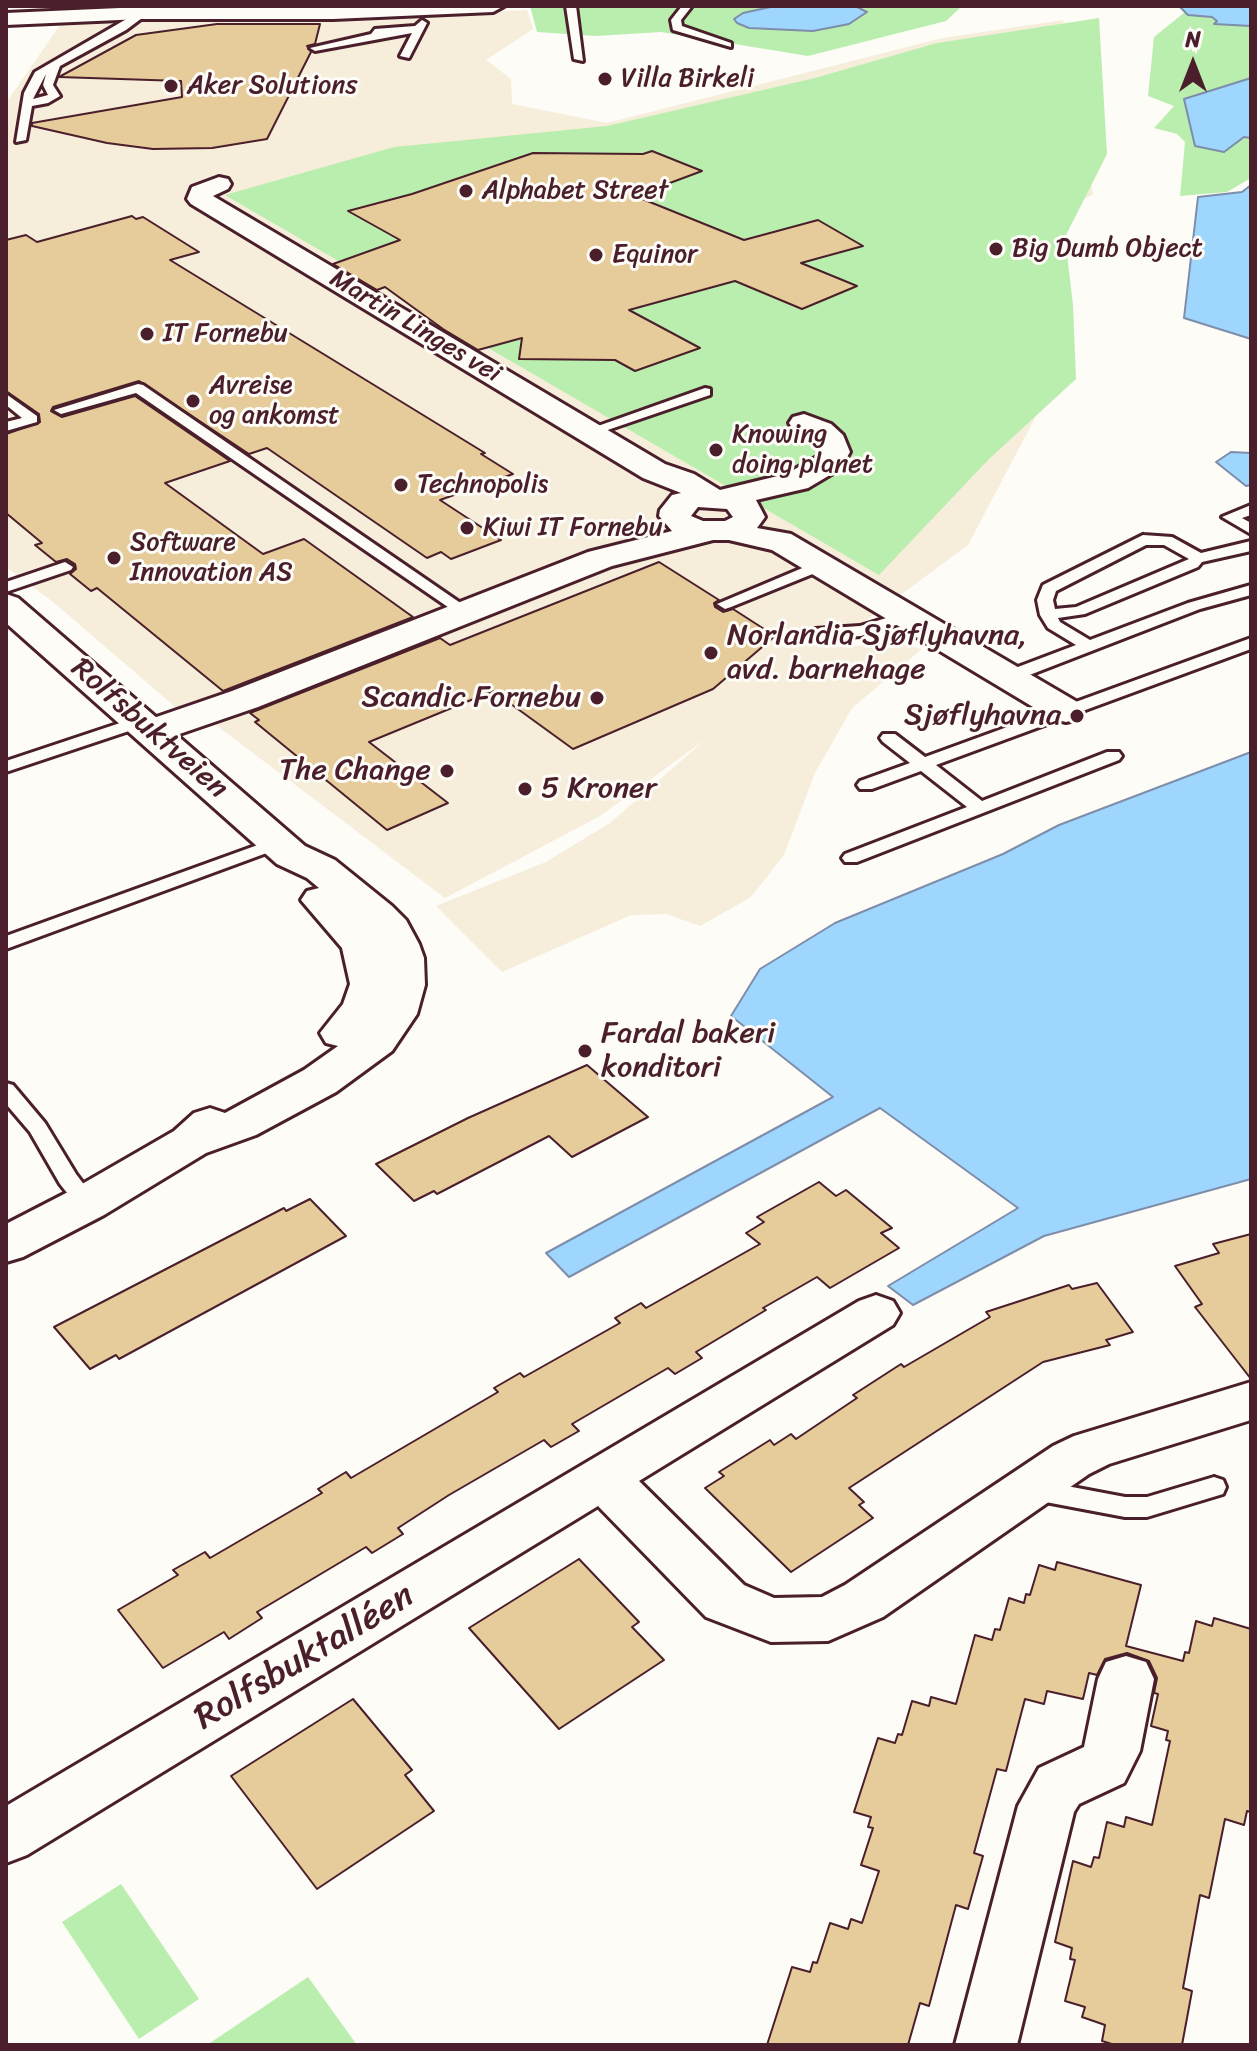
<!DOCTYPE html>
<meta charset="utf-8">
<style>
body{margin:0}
#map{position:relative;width:1257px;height:2051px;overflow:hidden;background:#fdfcf7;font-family:Sriracha,sans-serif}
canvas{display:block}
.frame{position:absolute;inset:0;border:8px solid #4a1f2b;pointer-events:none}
.north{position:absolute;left:1153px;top:24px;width:80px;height:80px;-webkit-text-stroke:6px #fdfcf7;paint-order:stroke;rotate:0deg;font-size:22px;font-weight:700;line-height:32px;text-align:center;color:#4a1f2b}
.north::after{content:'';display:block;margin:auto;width:28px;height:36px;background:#4a1f2b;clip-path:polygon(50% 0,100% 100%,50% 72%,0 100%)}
</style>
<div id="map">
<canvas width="1257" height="2051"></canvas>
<div class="frame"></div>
<div class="north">N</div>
</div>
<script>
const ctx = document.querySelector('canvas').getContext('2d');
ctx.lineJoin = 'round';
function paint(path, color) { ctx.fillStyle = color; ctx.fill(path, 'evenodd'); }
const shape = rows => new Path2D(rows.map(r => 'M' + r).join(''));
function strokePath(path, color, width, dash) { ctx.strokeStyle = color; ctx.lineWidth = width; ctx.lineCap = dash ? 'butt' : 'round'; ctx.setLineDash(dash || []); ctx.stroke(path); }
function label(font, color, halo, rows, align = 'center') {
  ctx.font = font + ' Sriracha,sans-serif'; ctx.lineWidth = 6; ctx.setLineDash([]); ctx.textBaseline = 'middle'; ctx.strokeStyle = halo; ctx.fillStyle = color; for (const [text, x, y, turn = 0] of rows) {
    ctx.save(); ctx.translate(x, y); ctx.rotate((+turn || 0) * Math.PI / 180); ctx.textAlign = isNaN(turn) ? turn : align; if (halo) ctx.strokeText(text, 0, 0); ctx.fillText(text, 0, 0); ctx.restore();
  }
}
const built = shape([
 [527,10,533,29,486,60,511,79,512,104,607,123,943,38,1063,20,1093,194,1045,223,1046,397,968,545,830,647,901,644,922,649,852,708,815,773,784,855,751,897,700,926,666,914,631,915,502,972,436,906,546,862,610,823,706,739,600,816,445,898,200,713,187,717,53,602,6,567,6,103,60,25,152,16,334,18]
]);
const green = shape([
 [530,6,962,6,946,21,808,56,661,32,596,36,537,32],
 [1185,12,1251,20,1251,178,1227,192,1180,196,1185,142,1177,134,1154,128,1174,106,1148,96,1154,37],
 [1099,18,1107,154,1065,237,1073,305,1076,379,989,459,879,575,225,195,394,147,607,126,815,78,937,43],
 [121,1884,199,1999,139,2039,62,1922],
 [308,1977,357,2045,207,2045]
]);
const water = shape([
 [775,6,855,6,867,12,849,24,813,31,749,28,737,23,734,19,743,13,775,6],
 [1179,6,1251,6,1251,26,1214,24,1217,21,1212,17,1188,15,1179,6],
 [1251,78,1251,138,1244,137,1224,152,1195,146,1184,99,1251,78],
 [1251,185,1251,339,1184,318,1198,197,1242,192,1251,185],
 [1231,452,1251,453,1251,485,1246,486,1216,462,1231,452],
 [1251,752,1251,1179,1044,1236,913,1305,888,1286,1018,1208,880,1108,569,1277,546,1253,833,1097,731,1016,760,969,835,923,1003,854,1059,825,1251,752]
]);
const building = shape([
 [217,24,320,24,315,44,307,46,311,52,267,139,212,148,153,149,107,143,32,126,32,123,182,97,181,81,59,77,136,35,217,24],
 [652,151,702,171,635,196,744,240,818,220,863,246,801,263,857,286,802,309,735,281,629,310,700,348,635,371,615,360,519,359,522,338,478,350,443,329,385,287,377,290,333,264,400,240,348,211,412,194,533,153,643,154,652,151],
 [132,216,136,219,143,217,199,252,170,260,485,453,481,454,513,474,440,500,501,540,451,559,441,552,427,558,267,448,249,454,139,381,53,407,51,411,62,417,135,396,230,461,165,483,263,554,304,539,413,617,223,691,97,588,91,591,70,574,76,569,75,564,67,559,56,562,35,545,42,543,6,513,6,434,40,422,39,414,6,391,6,240,26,235,37,242,132,216],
 [659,562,719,600,714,603,715,607,723,612,733,609,775,636,713,689,573,749,493,691,369,742,448,803,387,830,255,722,259,720,250,713,440,638,450,645,659,562],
 [587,1065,648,1117,572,1157,549,1136,437,1194,434,1191,414,1201,376,1164,468,1118,587,1065],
 [819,1182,836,1196,846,1190,892,1228,881,1233,899,1248,830,1288,817,1277,763,1308,766,1310,696,1352,702,1358,675,1374,668,1368,572,1424,579,1431,551,1447,544,1440,449,1495,398,1528,403,1534,372,1553,366,1547,257,1612,262,1618,229,1639,224,1632,163,1668,118,1610,178,1575,173,1570,205,1552,210,1558,322,1493,318,1489,346,1472,351,1478,498,1392,494,1388,520,1373,524,1377,620,1323,615,1318,641,1303,646,1308,760,1244,746,1233,764,1222,757,1217,819,1182],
 [310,1199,346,1236,119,1359,116,1355,90,1369,54,1327,284,1208,286,1211,310,1199],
 [1251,1234,1251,1379,1195,1307,1202,1304,1175,1266,1219,1253,1213,1244,1251,1234],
 [1097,1283,1133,1332,1106,1340,1110,1345,1043,1362,849,1488,864,1502,859,1505,873,1518,791,1572,705,1488,724,1476,719,1472,770,1440,774,1445,791,1434,796,1439,857,1398,853,1395,901,1364,904,1367,990,1317,986,1312,1069,1285,1072,1289,1097,1283],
 [579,1559,639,1622,632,1627,664,1660,559,1729,469,1628,579,1559],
 [1057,1562,1141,1585,1126,1646,1183,1661,1185,1652,1189,1653,1196,1621,1212,1626,1214,1618,1251,1629,1251,1812,1247,1811,1244,1825,1225,1819,1209,1898,1200,1895,1183,1988,1192,1991,1182,2045,1115,2045,1102,2041,1105,2025,1082,2017,1085,2007,1065,2001,1075,1960,1070,1959,1072,1948,1055,1942,1073,1861,1091,1867,1094,1857,1099,1858,1107,1822,1124,1827,1126,1817,1152,1825,1170,1741,1166,1740,1168,1731,1151,1726,1158,1694,1154,1693,1157,1678,1149,1661,1127,1653,1105,1659,1097,1675,1089,1673,1083,1699,1047,1691,1044,1704,1025,1699,1006,1771,997,1769,974,1853,983,1856,968,1909,956,1905,929,2006,920,2003,908,2045,767,2045,792,1967,810,1972,813,1962,817,1963,830,1923,848,1929,851,1919,862,1923,879,1871,861,1865,873,1828,868,1827,871,1817,854,1812,878,1738,895,1743,898,1734,902,1735,912,1701,929,1706,931,1697,956,1704,975,1635,992,1640,995,1629,1000,1630,1009,1598,1024,1603,1026,1594,1030,1595,1039,1565,1055,1570,1057,1562],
 [353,1699,412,1770,405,1775,434,1811,317,1889,231,1776,353,1699]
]);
const service = shape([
 [566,6,576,6,583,61,574,59,566,6],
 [682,6,692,6,681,20,682,26,731,43,731,47,673,30,671,20,682,6],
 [142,10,147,13,146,15,126,30,60,66,53,85,60,96,48,103,32,106,26,140,16,142,24,93,35,72,142,10],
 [46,74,43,85,48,95,33,99,46,74],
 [422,20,427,23,409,58,400,56,412,33,315,51,310,48,371,34,375,29,415,26,422,20],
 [138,384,143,385,475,613,473,616,461,616,136,393,61,414,54,410,138,384],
 [705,388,710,389,710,395,593,435,583,435,581,432,705,388],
 [6,394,37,416,37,422,6,431,6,422,22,418,6,405,6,394],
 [1251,505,1251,515,1242,518,1251,523,1251,534,1222,517,1251,505],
 [1143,535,1172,537,1201,553,1251,541,1251,551,1202,562,1198,567,1085,614,1058,618,1060,622,1090,640,1188,603,1251,585,1251,595,1200,609,1014,681,1002,681,1000,677,1002,673,1076,645,1048,628,1040,615,1037,600,1043,585,1143,535],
 [1146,545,1164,545,1189,559,1076,607,1055,609,1053,600,1056,591,1146,545],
 [819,561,825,563,825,569,731,607,725,609,717,604,819,561],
 [65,562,73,567,71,570,6,592,6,582,65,562],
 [906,612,912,614,912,620,861,636,815,639,807,634,815,629,860,626,906,612],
 [1251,638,1251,649,936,765,982,801,1107,752,1119,752,1122,756,1119,760,857,862,845,862,842,858,845,854,967,807,921,771,872,789,860,789,857,785,860,781,910,763,883,742,880,738,883,734,895,734,925,757,1251,638],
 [141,716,147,717,150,721,147,725,6,772,6,761,141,716],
 [277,838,286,843,283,847,6,949,6,936,277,838],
 [6,1083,13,1085,45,1123,76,1174,98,1203,95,1208,79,1208,60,1184,30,1132,6,1104,6,1083],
 [1214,1477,1223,1480,1226,1487,1223,1494,1147,1517,1125,1517,1035,1500,1026,1497,1023,1490,1026,1483,1035,1480,1125,1497,1147,1497,1214,1477]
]);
const minor = shape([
 [504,6,493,12,333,19,142,19,6,25,6,13,142,7,504,6],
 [219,177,228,179,231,184,228,189,213,196,665,464,694,474,720,490,786,474,817,457,820,452,818,444,793,429,789,423,793,417,804,414,831,424,843,435,850,452,840,469,808,488,756,500,765,517,757,528,791,534,1079,703,1084,711,1079,719,1066,722,1053,719,772,550,729,540,713,540,612,566,258,707,165,739,152,742,139,739,134,731,139,723,232,691,588,552,672,531,659,516,660,510,672,495,681,493,643,478,191,204,187,199,192,187,219,177],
 [698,507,727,509,733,517,725,521,703,521,691,516,698,507],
 [876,1295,893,1301,900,1313,893,1325,639,1481,744,1585,774,1598,822,1597,845,1585,1053,1446,1074,1436,1251,1382,1251,1420,1109,1464,1089,1474,883,1617,828,1641,771,1642,706,1617,598,1506,27,1855,6,1863,6,1806,859,1301,876,1295],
 [1126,1656,1146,1662,1154,1679,1140,1751,1124,1783,1079,1804,1074,1812,1017,2045,955,2045,1018,1806,1039,1768,1084,1747,1098,1679,1106,1662,1126,1656]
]);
const tertiary = shape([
 [6,594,18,598,305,846,335,860,392,906,406,920,419,944,424,958,425,985,417,1014,392,1051,336,1092,256,1135,206,1153,104,1215,23,1257,6,1262,6,1224,70,1191,174,1131,194,1113,210,1108,225,1113,304,1070,338,1046,326,1043,320,1033,343,1004,350,984,342,948,301,900,307,891,319,888,307,878,277,864,6,623,6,594]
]);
const markers = [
 [605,79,8,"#4a1f2b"],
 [171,86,8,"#4a1f2b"],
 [466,191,8,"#4a1f2b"],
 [996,249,8,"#4a1f2b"],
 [596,255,8,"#4a1f2b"],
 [147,334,8,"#4a1f2b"],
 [193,401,8,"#4a1f2b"],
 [716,450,8,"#4a1f2b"],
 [401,485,8,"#4a1f2b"],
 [467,528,8,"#4a1f2b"],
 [114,558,8,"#4a1f2b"],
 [711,653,8,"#4a1f2b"],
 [597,698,8,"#4a1f2b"],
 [1077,716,8,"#4a1f2b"],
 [447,771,8,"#4a1f2b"],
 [525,789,8,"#4a1f2b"],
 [585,1051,8,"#4a1f2b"]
];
const farPoinames = [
 ["Villa Birkeli",621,79],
 ["Aker Solutions",187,86],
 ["Alphabet Street",482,191],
 ["Big Dumb Object",1012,249],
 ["Equinor",612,255],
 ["IT Fornebu",163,334],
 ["Avreise",209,386],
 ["og ankomst",209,416],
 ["Knowing",732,435],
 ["doing planet",732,465],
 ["Technopolis",417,485],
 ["Kiwi IT Fornebu",483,528],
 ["Software",130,543],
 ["Innovation AS",130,573]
];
const farStreetnames = [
 ["Martin Linges vei",415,327,31]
];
const poiNames = [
 ["Norlandia Sjøflyhavna,",727,636],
 ["avd. barnehage",727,670],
 ["Scandic Fornebu",581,698,"right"],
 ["Sjøflyhavna",1061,716,"right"],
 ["The Change",431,771,"right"],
 ["5 Kroner",541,789],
 ["Fardal bakeri",601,1034],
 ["konditori",601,1068]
];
const streetNames = [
 ["Rolfsbuktveien",149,729,41]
];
const nearStreetnames = [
 ["Rolfsbuktalléen",305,1658,-31]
];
paint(built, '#f6eddb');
paint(green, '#baeeae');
paint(water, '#9fd6fe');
strokePath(water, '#7d8daa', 2);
paint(building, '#e6cb9b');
strokePath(building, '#4a1f2b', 2);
strokePath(service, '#4a1f2b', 6);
strokePath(minor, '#4a1f2b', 6);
strokePath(tertiary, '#4a1f2b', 6);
paint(service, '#fdfcf7');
paint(minor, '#fdfcf7');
paint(tertiary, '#fdfcf7');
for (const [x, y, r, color] of markers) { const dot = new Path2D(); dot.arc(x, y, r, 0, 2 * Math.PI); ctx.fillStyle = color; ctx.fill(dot); strokePath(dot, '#fdfcf7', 3); }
label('26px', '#4a1f2b', '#fdfcf7', farPoinames, 'left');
label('26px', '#4a1f2b', '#fdfcf7', farStreetnames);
label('30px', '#4a1f2b', '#fdfcf7', poiNames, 'left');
label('30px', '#4a1f2b', '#fdfcf7', streetNames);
label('36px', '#4a1f2b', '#fdfcf7', nearStreetnames);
</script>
